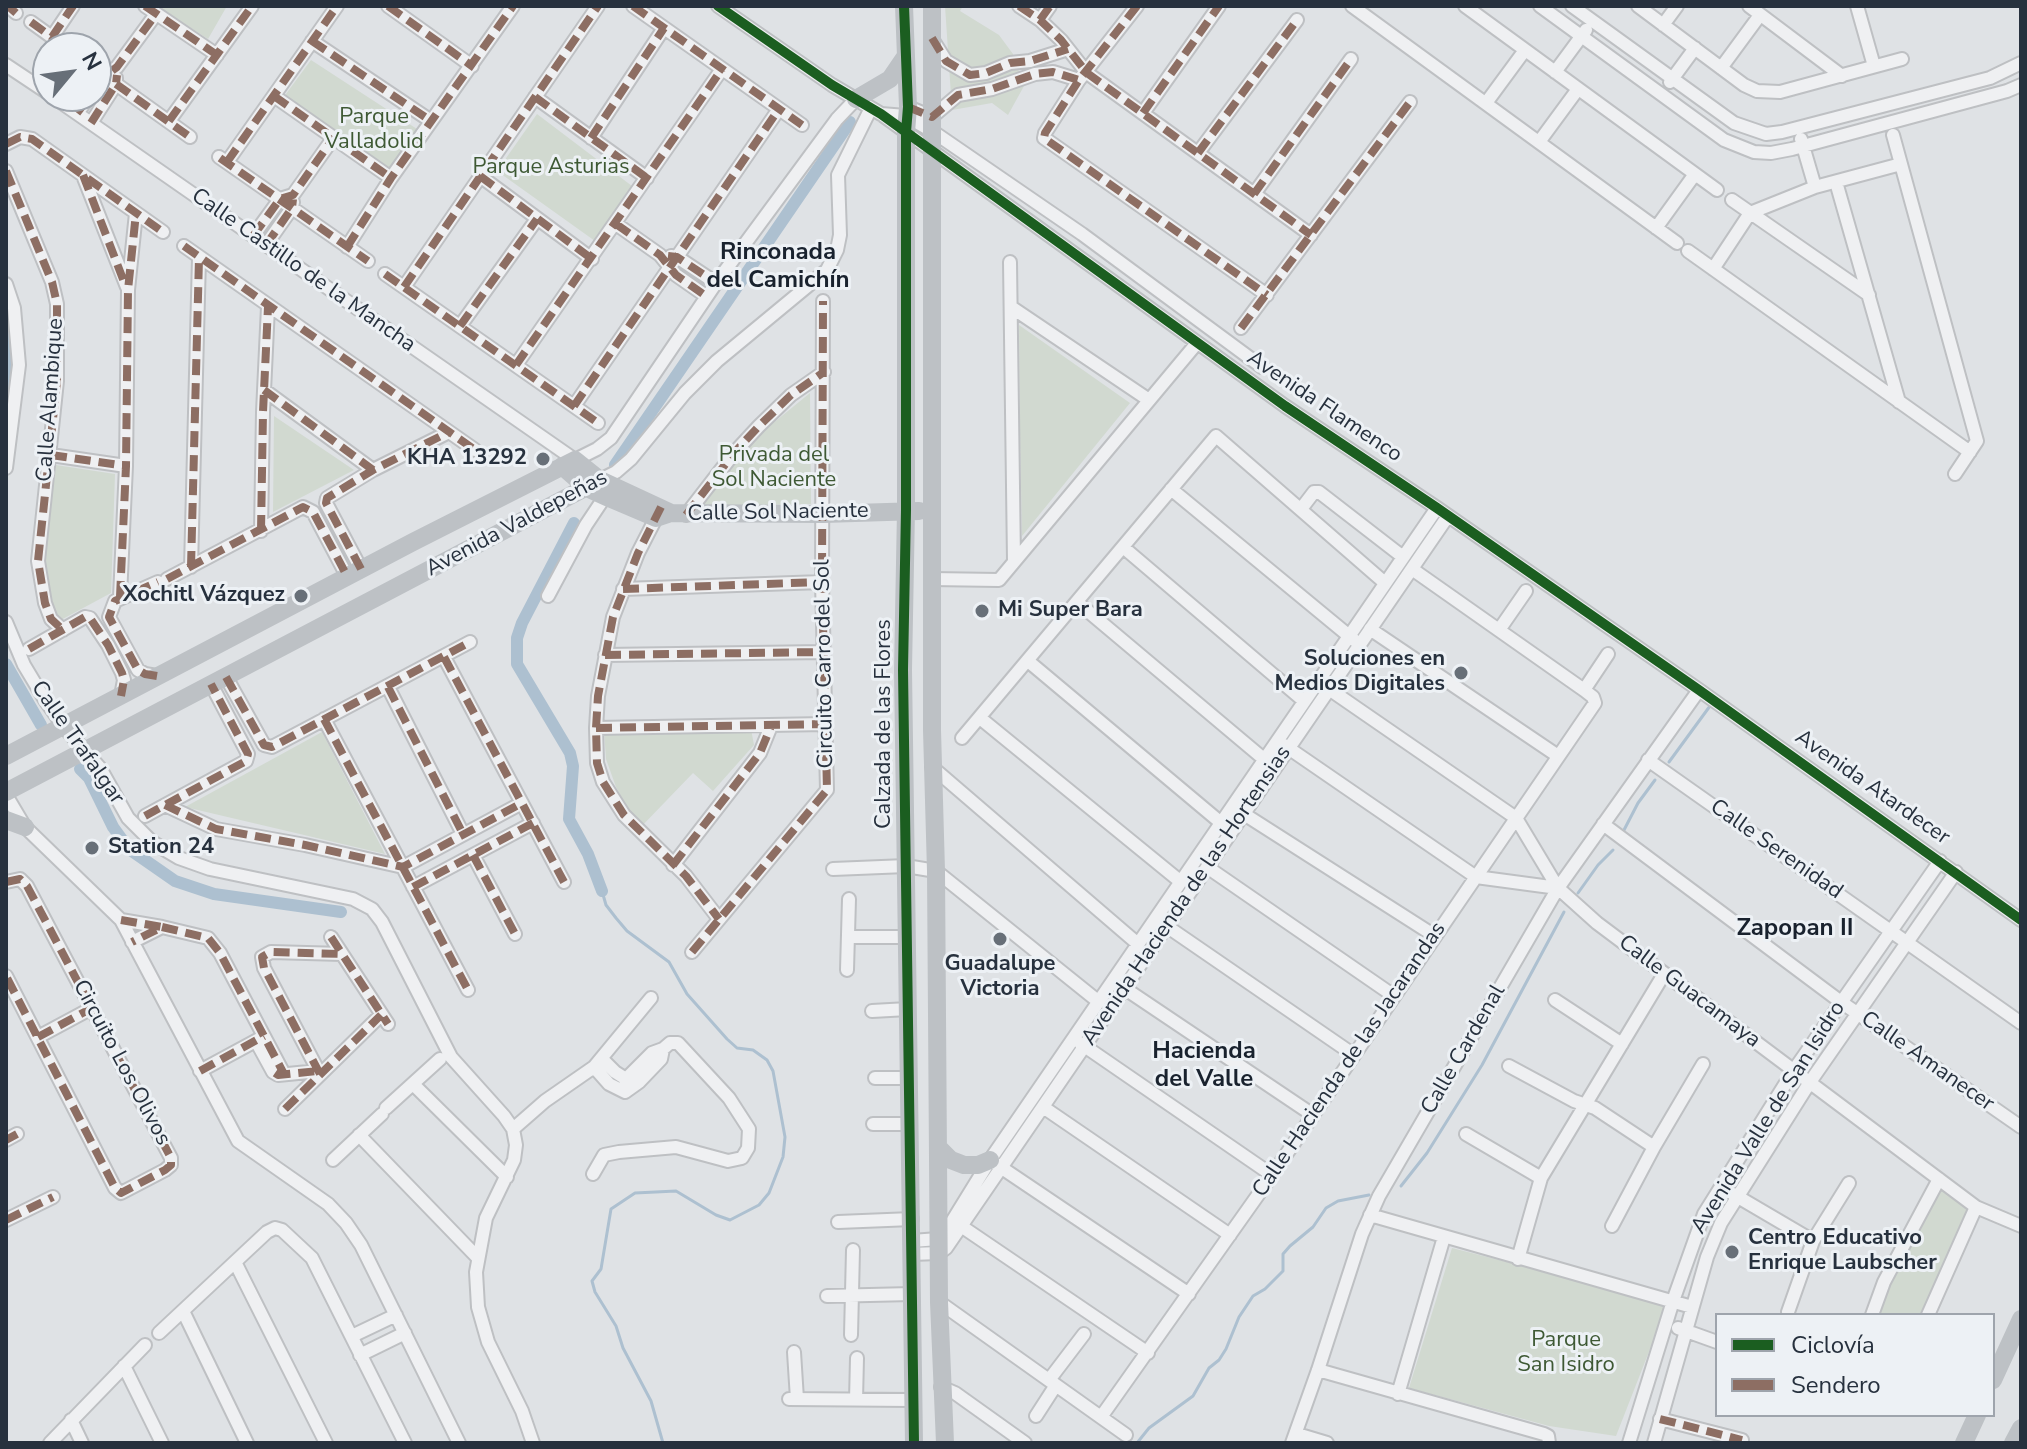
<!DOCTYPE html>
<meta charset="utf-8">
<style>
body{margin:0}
#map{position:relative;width:2027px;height:1449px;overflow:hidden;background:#dfe2e5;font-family:"Nunito Sans",sans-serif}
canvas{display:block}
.frame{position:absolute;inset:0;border:8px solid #27313e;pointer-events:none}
.legend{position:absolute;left:1715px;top:1313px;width:280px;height:104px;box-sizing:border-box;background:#edf1f5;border:2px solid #9ea4ac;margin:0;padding:10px 14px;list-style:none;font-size:24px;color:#27313e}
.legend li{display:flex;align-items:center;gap:16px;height:40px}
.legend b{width:40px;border:2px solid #9ea4ac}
.north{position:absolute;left:32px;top:32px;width:80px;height:80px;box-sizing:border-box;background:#edf1f5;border:2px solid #9ea4ac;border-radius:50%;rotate:61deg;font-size:22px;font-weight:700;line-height:32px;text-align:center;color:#27313e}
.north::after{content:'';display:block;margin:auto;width:28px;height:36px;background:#676f78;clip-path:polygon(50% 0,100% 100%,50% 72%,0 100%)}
</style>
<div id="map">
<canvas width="2027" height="1449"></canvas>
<div class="frame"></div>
<ul class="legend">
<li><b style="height:10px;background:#1b5e20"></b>Ciclovía</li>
<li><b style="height:10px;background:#8d6e63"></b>Sendero</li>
</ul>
<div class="north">N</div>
</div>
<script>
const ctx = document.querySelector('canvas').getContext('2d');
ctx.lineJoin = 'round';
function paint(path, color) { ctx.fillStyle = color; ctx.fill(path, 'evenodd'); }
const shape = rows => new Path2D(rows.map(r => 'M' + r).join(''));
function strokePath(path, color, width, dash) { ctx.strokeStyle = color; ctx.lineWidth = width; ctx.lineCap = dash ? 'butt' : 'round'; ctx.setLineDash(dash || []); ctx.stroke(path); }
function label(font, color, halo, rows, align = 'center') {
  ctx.font = font + ' "Nunito Sans",sans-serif'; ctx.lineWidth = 6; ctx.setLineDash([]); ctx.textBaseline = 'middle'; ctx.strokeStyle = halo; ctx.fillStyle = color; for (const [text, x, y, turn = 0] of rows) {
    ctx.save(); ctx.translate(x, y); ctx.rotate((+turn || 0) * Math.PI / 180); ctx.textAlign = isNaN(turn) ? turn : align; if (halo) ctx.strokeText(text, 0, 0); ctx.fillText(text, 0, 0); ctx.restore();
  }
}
const green = shape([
 [157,6,227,6,208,39],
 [945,6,963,6,960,11,999,35,1013,54,1024,86,1008,115,992,103,952,110],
 [311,60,417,129,388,171,283,98],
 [537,114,632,186,595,241,497,171],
 [1019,325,1130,403,1022,536,1020,435],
 [810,393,811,504,701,506,750,442],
 [274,416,354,470,273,512],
 [56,465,115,474,111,593,59,621,48,596,44,560],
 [751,729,754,745,713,791,693,773,639,829,616,787,606,759,604,730],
 [322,732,385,854,185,807],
 [1939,1185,1971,1208,1924,1315,1879,1315,1891,1283],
 [1452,1248,1668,1303,1616,1436,1549,1426,1409,1388]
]);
const stream = shape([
 [1669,762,1710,706],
 [1624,830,1638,803,1655,780],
 [602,891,606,905,616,918,627,931,669,962,687,994,727,1039,737,1048,753,1050,767,1060,773,1071,785,1137,783,1157,769,1193,759,1205,730,1220,716,1215,676,1191,635,1193,611,1209,601,1269,592,1281,595,1292,616,1326,623,1348,651,1401,663,1443],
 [1578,893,1598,865,1613,850],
 [1401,1186,1427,1153,1482,1065,1564,912],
 [1137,1443,1149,1428,1193,1396,1209,1368,1219,1360,1226,1349,1239,1317,1253,1296,1265,1289,1283,1271,1283,1254,1290,1246,1313,1227,1326,1208,1338,1201,1369,1195]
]);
const canal = shape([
 [6,329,9,370,6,395],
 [615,465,850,122],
 [574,523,522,623,517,638,517,664,570,753,573,766,569,819,588,854,602,891],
 [6,664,41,725],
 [80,769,89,778,113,827,129,849,175,881,214,894,341,912]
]);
const street = shape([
 [8,6,16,13],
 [145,6,217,55],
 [388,6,472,66],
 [633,6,802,125],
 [718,6,832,85,881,114,1285,406,1437,508,1699,690,2021,920],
 [1019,6,1040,20,1061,40,1087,73,1311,235],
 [1137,6,1079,80,1045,133,1044,138,1267,295],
 [1352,6,1677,243],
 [1465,6,1717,190],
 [1540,6,1724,140,1754,152,1771,153,1792,149,2007,91,2021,85],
 [1572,6,1734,123,1766,134,1782,132,1990,78,2021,63],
 [1638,6,1744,85,1757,91,1780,92,1902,59],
 [1749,6,1842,76],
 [1857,6,1874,66],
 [1040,20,1050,6],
 [31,22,67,48],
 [1663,25,1677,6],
 [52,37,73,6],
 [312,41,431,121],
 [934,42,946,61,970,75,986,73,1010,63,1030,61,1068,49],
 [6,65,48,93],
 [1721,68,1760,15],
 [1555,72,1586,30],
 [1670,82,1695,48],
 [116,84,190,137],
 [96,88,105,76,117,67,156,14],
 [52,96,575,460,597,449,611,438,716,283,837,119,856,99],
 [274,96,391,178],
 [535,97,647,178],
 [1486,103,1525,50],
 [908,107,932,117,958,95,992,89,1035,74,1053,72,1079,80],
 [77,113,90,96],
 [1143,113,1219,6],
 [881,114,906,116,932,131,1082,234,1262,367],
 [169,121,252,6],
 [91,123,116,84,116,78],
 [1893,135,1977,441,1955,474],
 [591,138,664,28],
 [1801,139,1815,187],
 [1539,142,1578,89],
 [6,144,20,137,32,139,163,232],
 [1198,153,1297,20],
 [219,157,368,261],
 [227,162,337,6],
 [6,171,52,282,57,304,57,381,38,561,45,603,51,619,63,630],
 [480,176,592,259],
 [84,178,127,287],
 [1836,182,1899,402],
 [1254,194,1351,59],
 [1732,200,1869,295],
 [616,224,660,255,676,275,706,296],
 [1656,228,1695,174],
 [253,236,280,199,293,195,334,137],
 [266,245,292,208,293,202],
 [184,246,475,450],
 [347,247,391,178,513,6],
 [1688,251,1970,452],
 [671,256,677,257,716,283],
 [1010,262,1014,561],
 [1713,269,1750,213,1815,187,1901,164],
 [385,274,598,423],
 [6,284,14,308,19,365,6,468],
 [404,287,598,6],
 [1011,307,1149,400],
 [460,326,537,219],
 [1241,328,1410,102],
 [516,365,722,69],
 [264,390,373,470],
 [574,406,779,109],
 [51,455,126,466],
 [600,480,616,472,631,459,685,393,717,361,827,270,837,250,840,235,838,175,871,108],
 [1171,489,1354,640],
 [1301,509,1314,492,1319,492,1403,557],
 [658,514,638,553,613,617,598,696,596,728,597,763,603,782,624,815,686,876,719,919],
 [686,515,734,453,759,426,791,395,824,372],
 [261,531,263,412,268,307],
 [1123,547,1304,701],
 [191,567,199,258],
 [361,569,326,503,327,498,373,470,449,432],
 [167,579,303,507,313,512,347,576],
 [931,579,999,580,1197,343],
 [623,589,822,582],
 [548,596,586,525,608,492],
 [120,597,126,466,128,290,136,213],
 [1077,602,1265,760],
 [6,622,24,665,45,700,64,727,100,768,128,818,152,842,179,858,210,869,353,899,372,909,382,922,451,1057,504,1116,513,1129,516,1145,514,1160,486,1218,476,1272,478,1307,488,1342,522,1411,533,1443],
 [1370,629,1558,756],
 [1499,630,1526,591],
 [29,649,85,617,90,618,108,645,122,673,124,680,121,696],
 [605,655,824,652],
 [444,657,564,882],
 [1028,661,1226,827],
 [157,676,145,674,138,670,109,617,115,601,158,582],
 [226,677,264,745,272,747,470,642],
 [388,687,463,834],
 [1329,689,1516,818,1558,888,1597,923,1976,1207,2021,1226],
 [1584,690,1608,654],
 [980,718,1181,882],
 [324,719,468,990],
 [596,728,826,724],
 [962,738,1216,436,1385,583],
 [1284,745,1476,877,1558,888],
 [1648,760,2021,1023],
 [932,767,1138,944],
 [6,795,25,827,121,920,238,1141,328,1204,346,1223,361,1245,459,1443],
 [165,805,216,829,305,845,403,867,522,803],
 [1244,814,1435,936],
 [145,816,246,761,248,754,211,684],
 [1603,824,1841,1002,2021,1127],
 [473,855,515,934],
 [673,865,760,753,771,726],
 [1207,867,1394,996],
 [833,869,906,866,936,871,1099,1002],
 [6,882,20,879,27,886,171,1158,171,1165,165,1170,121,1193,115,1188,6,976],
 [413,887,533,823],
 [121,920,162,927,132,942],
 [1162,923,1354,1055],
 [162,927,208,938,220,953,284,1074],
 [331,937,388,1024],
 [848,937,907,937],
 [692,952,827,790,822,582,823,301],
 [847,970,849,899],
 [1124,988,1313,1115],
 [1555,1000,1622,1044],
 [872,1011,908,1009],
 [38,1037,92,1008],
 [256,1041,273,1072,278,1075,318,1071],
 [1080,1043,1272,1175],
 [663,1049,661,1059,639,1082,625,1092,626,1079,652,1053,663,1049],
 [602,1059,615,1072,626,1079],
 [1509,1066,1574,1101,1595,1108,1654,1147],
 [594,1067,609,1084,625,1092],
 [200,1071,261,1038],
 [320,1074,264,968,262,957,271,952,342,954],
 [875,1078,909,1078],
 [413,1084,507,1177],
 [1043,1107,1230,1235],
 [386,1108,440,1059],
 [285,1109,381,1015],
 [873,1124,910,1124],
 [513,1129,545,1101,594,1067,651,998],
 [1466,1134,1541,1178],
 [359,1135,478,1258],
 [6,1140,17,1134],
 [333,1160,382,1114],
 [996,1164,1189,1294],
 [593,1174,604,1155,619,1152,676,1147,728,1161,742,1158,748,1148,749,1129,729,1098,678,1043,670,1043,663,1049],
 [1733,1194,1813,1241],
 [1370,1215,1692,1307],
 [6,1220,53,1197],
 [838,1222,912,1219],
 [961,1226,1148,1353],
 [1612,1226,1654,1147,1703,1064],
 [912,1241,938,1239,945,1233,990,1160,1437,508],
 [912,1254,939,1253,946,1248,1448,516],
 [1518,1259,1541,1178,1664,974],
 [235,1262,326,1443],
 [827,1296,912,1294],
 [939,1302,1126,1435],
 [183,1311,247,1443],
 [1788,1312,1813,1241,1849,1183],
 [1872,1315,1884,1282,1939,1179],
 [1928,1315,1976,1207],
 [1678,1328,1717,1342],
 [159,1333,267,1232,275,1228,282,1230,312,1258,405,1443],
 [851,1335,853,1250],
 [352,1336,396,1315],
 [794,1352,797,1399],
 [360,1355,405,1333],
 [124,1366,162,1443],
 [1318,1370,1544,1434,1548,1436,1549,1443],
 [1049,1380,1084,1334],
 [941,1387,955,1393,1025,1443],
 [1398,1394,1444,1237],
 [789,1399,912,1400],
 [856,1400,857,1358],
 [1036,1416,1056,1385],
 [1101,1417,1270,1178,1595,703,1593,697,1584,690,1412,569],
 [1660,1419,1742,1440],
 [71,1420,82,1443],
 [1297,1434,1327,1443],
 [50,1443,145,1345],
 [1292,1443,1318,1370,1362,1234,1379,1196,1558,888,1699,690],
 [1629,1443,1673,1301,1704,1214,1794,1070,1940,861],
 [1654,1443,1707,1257,1721,1223,1810,1082,1956,872]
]);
const secondary = shape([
 [904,6,908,107,906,132,906,510,903,670,914,1443],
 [932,6,932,730,936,871,939,1302,945,1443],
 [856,99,890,79,905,57],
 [562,466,587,488,609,498,656,518,668,514],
 [6,756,413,542,575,460,600,480,671,513,823,514,919,511],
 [6,792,600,480],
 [6,820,25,827],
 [939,1148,951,1160,964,1165,978,1165,990,1160],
 [1993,1380,2021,1319],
 [1964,1443,1977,1415],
 [2013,1443,2021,1428]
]);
const quiet = shape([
 [8,6,16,13],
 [145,6,217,55],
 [388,6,472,66],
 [633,6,802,125],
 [1019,6,1040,20,1061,40,1087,73,1311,235],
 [1137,6,1079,80,1045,133,1044,138,1267,295],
 [1040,20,1050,6],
 [31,22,67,48],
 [52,37,73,6],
 [932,38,946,61,970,75,986,73,1010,63,1030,61,1068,49],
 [312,41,431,121],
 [116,84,190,137],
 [96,88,105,76,117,67,156,14],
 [274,96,391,178],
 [535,97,647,178],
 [908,107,932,117,958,95,992,89,1035,74,1053,72,1079,80],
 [77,113,90,96],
 [1143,113,1219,6],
 [169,121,252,6],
 [91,123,116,84,117,75],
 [591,138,664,28],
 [6,144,20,137,32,139,163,232],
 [1198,153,1297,20],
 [220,158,368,261],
 [227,162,337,6],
 [6,171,52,282,57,304,57,381,38,561,45,603,51,619,63,630],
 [83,175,126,287],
 [480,176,592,259],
 [1254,194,1351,59],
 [616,224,660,255,676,275,706,296],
 [253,236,280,199,293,195,334,137],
 [266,245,292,208,293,199],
 [184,246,475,450],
 [347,247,391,178,513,6],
 [668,256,677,257,716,283],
 [385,274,598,423],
 [404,287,598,6],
 [460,326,537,219],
 [1241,328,1410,102],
 [516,365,722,69],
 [264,390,373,470],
 [574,406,779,109],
 [51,455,126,466],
 [661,507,638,553,613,617,598,696,596,728,597,763,603,782,624,815,686,876,719,919],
 [686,515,734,453,759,426,791,395,824,372],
 [261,531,263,412,268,307],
 [191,567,199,258],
 [361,569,326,503,327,498,373,470,449,432],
 [167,579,303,507,313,512,347,576],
 [623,589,822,582],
 [120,597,126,466,128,290,136,213],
 [29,649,85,617,90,618,108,645,122,673,124,680,121,696],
 [605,655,824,652],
 [444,657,564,882],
 [157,676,145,674,138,670,109,617,115,601,158,582],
 [226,677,264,745,272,747,470,642],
 [388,687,463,834],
 [324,719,468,990],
 [596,728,826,724],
 [165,805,216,829,305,845,403,867,522,803],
 [145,816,246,761,248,754,211,684],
 [473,855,515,934],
 [673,865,760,753,771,726],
 [6,882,20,879,27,886,171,1158,171,1165,165,1170,121,1193,115,1188,6,976],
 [413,887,533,823],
 [121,920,162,927,132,942],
 [162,927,208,938,220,953,284,1074],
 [331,937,388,1024],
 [692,952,827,790,822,582,823,301],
 [38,1037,92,1008],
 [200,1071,264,1036],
 [275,1073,278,1075,318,1071],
 [320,1074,264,968,262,957,271,952,342,954],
 [285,1109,381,1015],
 [6,1140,17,1134],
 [6,1220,53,1197],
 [1660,1419,1742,1440]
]);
const cycleway = shape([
 [718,6,832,85,881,114,1285,406,1437,508,1699,690,2021,920],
 [904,6,908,107,906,132,906,510,903,670,914,1443]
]);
const markers = [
 [543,459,8,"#676f78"],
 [301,596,8,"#676f78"],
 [982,611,8,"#676f78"],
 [1461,673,8,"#676f78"],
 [92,848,8,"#676f78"],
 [1000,939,8,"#676f78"],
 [1732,1252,8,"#676f78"]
];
const parkNames = [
 ["Parque",374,118],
 ["Valladolid",374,143],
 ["Parque Asturias",551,168],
 ["Privada del",774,456],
 ["Sol Naciente",774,481],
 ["Parque",1566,1341],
 ["San Isidro",1566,1366]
];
const streetNames = [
 ["Calle Castillo de la Mancha",303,271,35],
 ["Calle Alambique",51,400,-86],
 ["Avenida Flamenco",1324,407,34],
 ["Calle Sol Naciente",778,513,-1],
 ["Avenida Valdepeñas",517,524,-28],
 ["Circuito Carro del Sol",825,664,-91],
 ["Calzada de las Flores",885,724,-90],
 ["Calle Trafalgar",77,743,55],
 ["Avenida Atardecer",1872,788,35],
 ["Calle Serenidad",1776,850,35],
 ["Avenida Hacienda de las Hortensias",1187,896,-56],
 ["Calle Guacamaya",1689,992,37],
 ["Calle Cardenal",1464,1050,-60],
 ["Calle Hacienda de las Jacarandas",1350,1060,-56],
 ["Calle Amanecer",1927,1062,35],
 ["Circuito Los Olivos",121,1063,62],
 ["Avenida Valle de San Isidro",1769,1118,-58]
];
const poiNames = [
 ["KHA 13292",527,459],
 ["Xochitl Vázquez",285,596],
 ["Mi Super Bara",998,611,"left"],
 ["Soluciones en",1445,660],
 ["Medios Digitales",1445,685],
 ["Station 24",108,848,"left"],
 ["Guadalupe",1000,965,"center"],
 ["Victoria",1000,990,"center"],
 ["Centro Educativo",1748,1239,"left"],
 ["Enrique Laubscher",1748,1264,"left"]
];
const neighbourhoodNames = [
 ["Rinconada",778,253],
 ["del Camichín",778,281],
 ["Zapopan II",1795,929],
 ["Hacienda",1204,1052],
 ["del Valle",1204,1080]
];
paint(green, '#d1d9d0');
strokePath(stream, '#adc0d0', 3);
strokePath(canal, '#adc0d0', 12);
strokePath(street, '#bec0c3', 16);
strokePath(street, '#eff0f2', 12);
strokePath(secondary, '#bdc1c5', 18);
strokePath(quiet, '#8d6e63', 8, [16, 8]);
strokePath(cycleway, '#1b5e20', 10);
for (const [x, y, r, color] of markers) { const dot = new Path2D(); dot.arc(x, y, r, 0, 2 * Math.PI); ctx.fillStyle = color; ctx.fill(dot); strokePath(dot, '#edf1f5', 3); }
label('22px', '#3e5934', '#edf1f5', parkNames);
label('22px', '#27313e', '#edf1f5', streetNames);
label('bold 22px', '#27313e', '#edf1f5', poiNames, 'right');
label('bold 24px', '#19222e', '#edf1f5', neighbourhoodNames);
</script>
